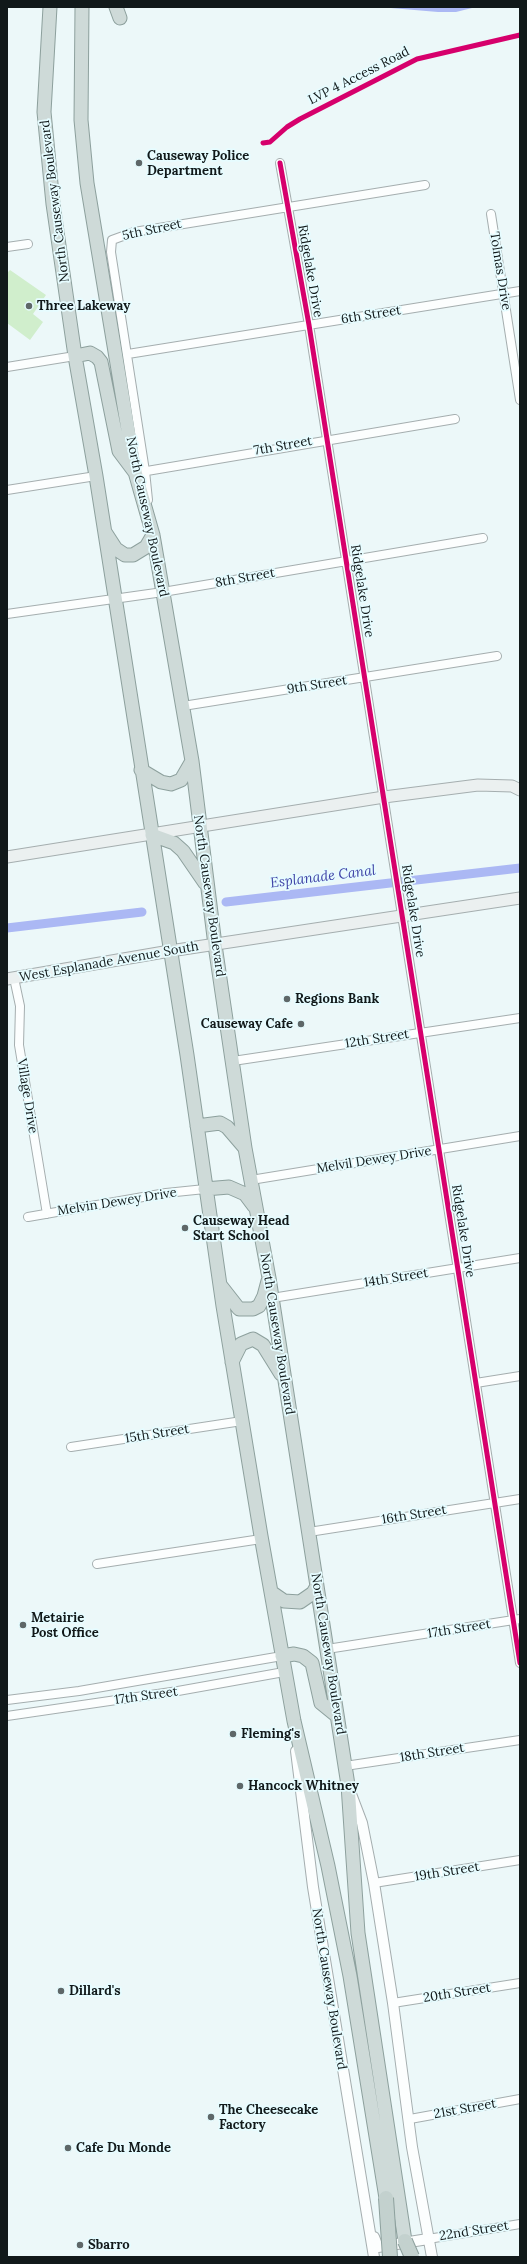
<!DOCTYPE html>
<style>
body{margin:0}
#map{position:relative;width:527px;height:2264px;overflow:hidden;background:#ecf8f9;font-family:Lora,serif}
canvas{display:block}
.frame{position:absolute;inset:0;border:8px solid #11191a;pointer-events:none}
</style>
<div id="map">
<canvas width="527" height="2264"></canvas>
<div class="frame"></div>
</div>
<script>
const ctx = document.querySelector('canvas').getContext('2d');
ctx.lineJoin = 'round';
function paint(path, color) { ctx.fillStyle = color; ctx.fill(path, 'evenodd'); }
const shape = rows => new Path2D(rows.map(r => 'M' + r).join(''));
function strokePath(path, color, width, dash) { ctx.strokeStyle = color; ctx.lineWidth = width; ctx.lineCap = dash ? 'butt' : 'round'; ctx.setLineDash(dash || []); ctx.stroke(path); }
function label(font, color, halo, rows, align = 'center') {
  ctx.font = font + ' Lora,serif'; ctx.lineWidth = 3.5; ctx.setLineDash([]); ctx.textBaseline = 'middle'; ctx.strokeStyle = halo; ctx.fillStyle = color; for (const [text, x, y, turn = 0] of rows) {
    ctx.save(); ctx.translate(x, y); ctx.rotate((+turn || 0) * Math.PI / 180); ctx.textAlign = isNaN(turn) ? turn : align; if (halo) ctx.strokeText(text, 0, 0); ctx.fillText(text, 0, 0); ctx.restore();
  }
}
const green = shape([
 [10,270,46,295,33,314,43,322,30,340,7,323,7,273]
]);
const water = shape([
 [379,7,476,7,456,12,438,12]
]);
const canal = shape([
 [226,902,520,868],
 [7,928,142,912]
]);
const minor = shape([
 [280,163,309,325,520,1663],
 [491,214,520,400],
 [7,247,28,244],
 [128,354,520,291],
 [7,367,75,356],
 [141,472,455,419],
 [7,490,96,476],
 [148,500,145,471,111,252,112,240,134,232,425,185],
 [7,614,163,592,483,538],
 [183,706,497,656],
 [14,978,20,1006,19,1045,47,1214],
 [233,1061,520,1018],
 [251,1180,520,1136],
 [28,1217,166,1193,205,1189],
 [272,1298,520,1258],
 [476,1383,520,1376],
 [71,1447,242,1421],
 [309,1532,520,1499],
 [97,1564,261,1539],
 [327,1649,520,1619],
 [7,1700,79,1691,282,1656],
 [7,1716,178,1691,284,1672],
 [345,1766,520,1740],
 [374,1883,520,1860],
 [393,2003,520,1983],
 [410,2119,520,2099],
 [428,2239,520,2224]
]);
const tertiary = shape([
 [296,1751,313,1887,374,2257],
 [351,1794,362,1823,374,1883,393,2003,412,2147,432,2257],
 [374,2237,378,2247,428,2239]
]);
const secondary = shape([
 [7,857,384,797,478,785,512,786,520,790],
 [7,979,170,951,520,898]
]);
const trunk = shape([
 [50,7,44,112,53,204,75,356,96,476,187,1055,223,1306,261,1536,294,1721,328,1866,350,1976,386,2198],
 [82,7,81,120,87,183,135,472,153,535,192,761,215,945,245,1148,269,1278,348,1785,358,1933,405,2241],
 [116,7,120,18],
 [75,356,90,353,97,357,101,362,119,451,134,471],
 [105,532,116,549,125,555,133,555,146,547,153,535],
 [141,770,161,782,171,784,181,780,192,761],
 [152,835,174,843,183,851,205,883],
 [197,1126,220,1123,227,1127,245,1148],
 [205,1189,229,1187,245,1194,254,1206],
 [221,1286,239,1309,253,1309,259,1306,264,1296,268,1281],
 [232,1362,241,1344,253,1339,263,1345,281,1374],
 [271,1592,284,1601,300,1602,313,1593,317,1586],
 [282,1656,294,1654,303,1656,312,1663,321,1703,337,1716]
]);
const motorwayBridge = shape([
 [386,2198,390,2257],
 [405,2241,412,2257]
]);
const cycleway = shape([
 [263,143,270,142,287,127,300,119,417,59,520,35],
 [280,163,309,325,520,1663]
]);
const markers = [
 [139,163,4,"#5e6768"],
 [29,306,4,"#5e6768"],
 [287,999,4,"#5e6768"],
 [301,1024,4,"#5e6768"],
 [185,1228,4,"#5e6768"],
 [23,1625,4,"#5e6768"],
 [233,1734,4,"#5e6768"],
 [240,1786,4,"#5e6768"],
 [61,1991,4,"#5e6768"],
 [211,2117,4,"#5e6768"],
 [68,2148,4,"#5e6768"],
 [80,2245,4,"#5e6768"]
];
const streetNames = [
 ["LVP 4 Access Road",359,76,-27],
 ["North Causeway Boulevard",55,201,-97],
 ["5th Street",152,230,-12],
 ["Ridgelake Drive",310,271,80],
 ["Tolmas Drive",500,271,81],
 ["6th Street",371,315,-9],
 ["7th Street",283,446,-10],
 ["North Causeway Boulevard",147,517,78],
 ["8th Street",245,578,-10],
 ["Ridgelake Drive",362,591,81],
 ["9th Street",317,685,-9],
 ["North Causeway Boulevard",209,896,82],
 ["Ridgelake Drive",413,911,81],
 ["West Esplanade Avenue South",109,962,-10],
 ["12th Street",377,1039,-9],
 ["Village Drive",27,1096,81],
 ["Melvil Dewey Drive",374,1160,-9],
 ["Melvin Dewey Drive",117,1202,-9],
 ["Ridgelake Drive",463,1231,81],
 ["14th Street",396,1278,-9],
 ["North Causeway Boulevard",277,1334,81],
 ["15th Street",157,1434,-9],
 ["16th Street",414,1515,-9],
 ["17th Street",459,1629,-9],
 ["North Causeway Boulevard",328,1654,81],
 ["17th Street",146,1696,-8],
 ["18th Street",432,1753,-9],
 ["19th Street",447,1872,-9],
 ["North Causeway Boulevard",329,1989,81],
 ["20th Street",457,1993,-9],
 ["21st Street",465,2109,-10],
 ["22nd Street",474,2231,-9]
];
const poiNames = [
 ["Causeway Police",147,156],
 ["Department",147,171],
 ["Three Lakeway",37,306],
 ["Regions Bank",295,999],
 ["Causeway Cafe",293,1024,"right"],
 ["Causeway Head",193,1221],
 ["Start School",193,1236],
 ["Metairie",31,1618],
 ["Post Office",31,1633],
 ["Fleming's",241,1734],
 ["Hancock Whitney",248,1786],
 ["Dillard's",69,1991],
 ["The Cheesecake",219,2110],
 ["Factory",219,2125],
 ["Cafe Du Monde",76,2148],
 ["Sbarro",88,2245]
];
const waterNames = [
 ["Esplanade Canal",323,877,-7]
];
paint(green, '#d0eecc');
paint(water, '#abb8f4');
strokePath(canal, '#abb8f4', 9);
strokePath(minor, '#a5aeaf', 10);
strokePath(tertiary, '#a5aeaf', 12);
strokePath(secondary, '#a5aeaf', 13);
strokePath(trunk, '#8da09d', 15);
strokePath(minor, '#fcfefe', 8);
strokePath(tertiary, '#fcfefe', 10);
strokePath(secondary, '#ebf0f0', 11);
strokePath(trunk, '#cedad8', 13);
strokePath(motorwayBridge, '#8da09d', 16, []);
strokePath(motorwayBridge, '#c3d1ce', 14);
strokePath(cycleway, '#d6006c', 5);
for (const [x, y, r, color] of markers) { const dot = new Path2D(); dot.arc(x, y, r, 0, 2 * Math.PI); ctx.fillStyle = color; ctx.fill(dot); strokePath(dot, '#e6fcff', 1.5); }
label('13px', '#11191a', '#e6fcff', streetNames);
label('bold 13px', '#11191a', '#e6fcff', poiNames, 'left');
label('italic 14px', '#4044a7', '#e6fcff', waterNames);
</script>
